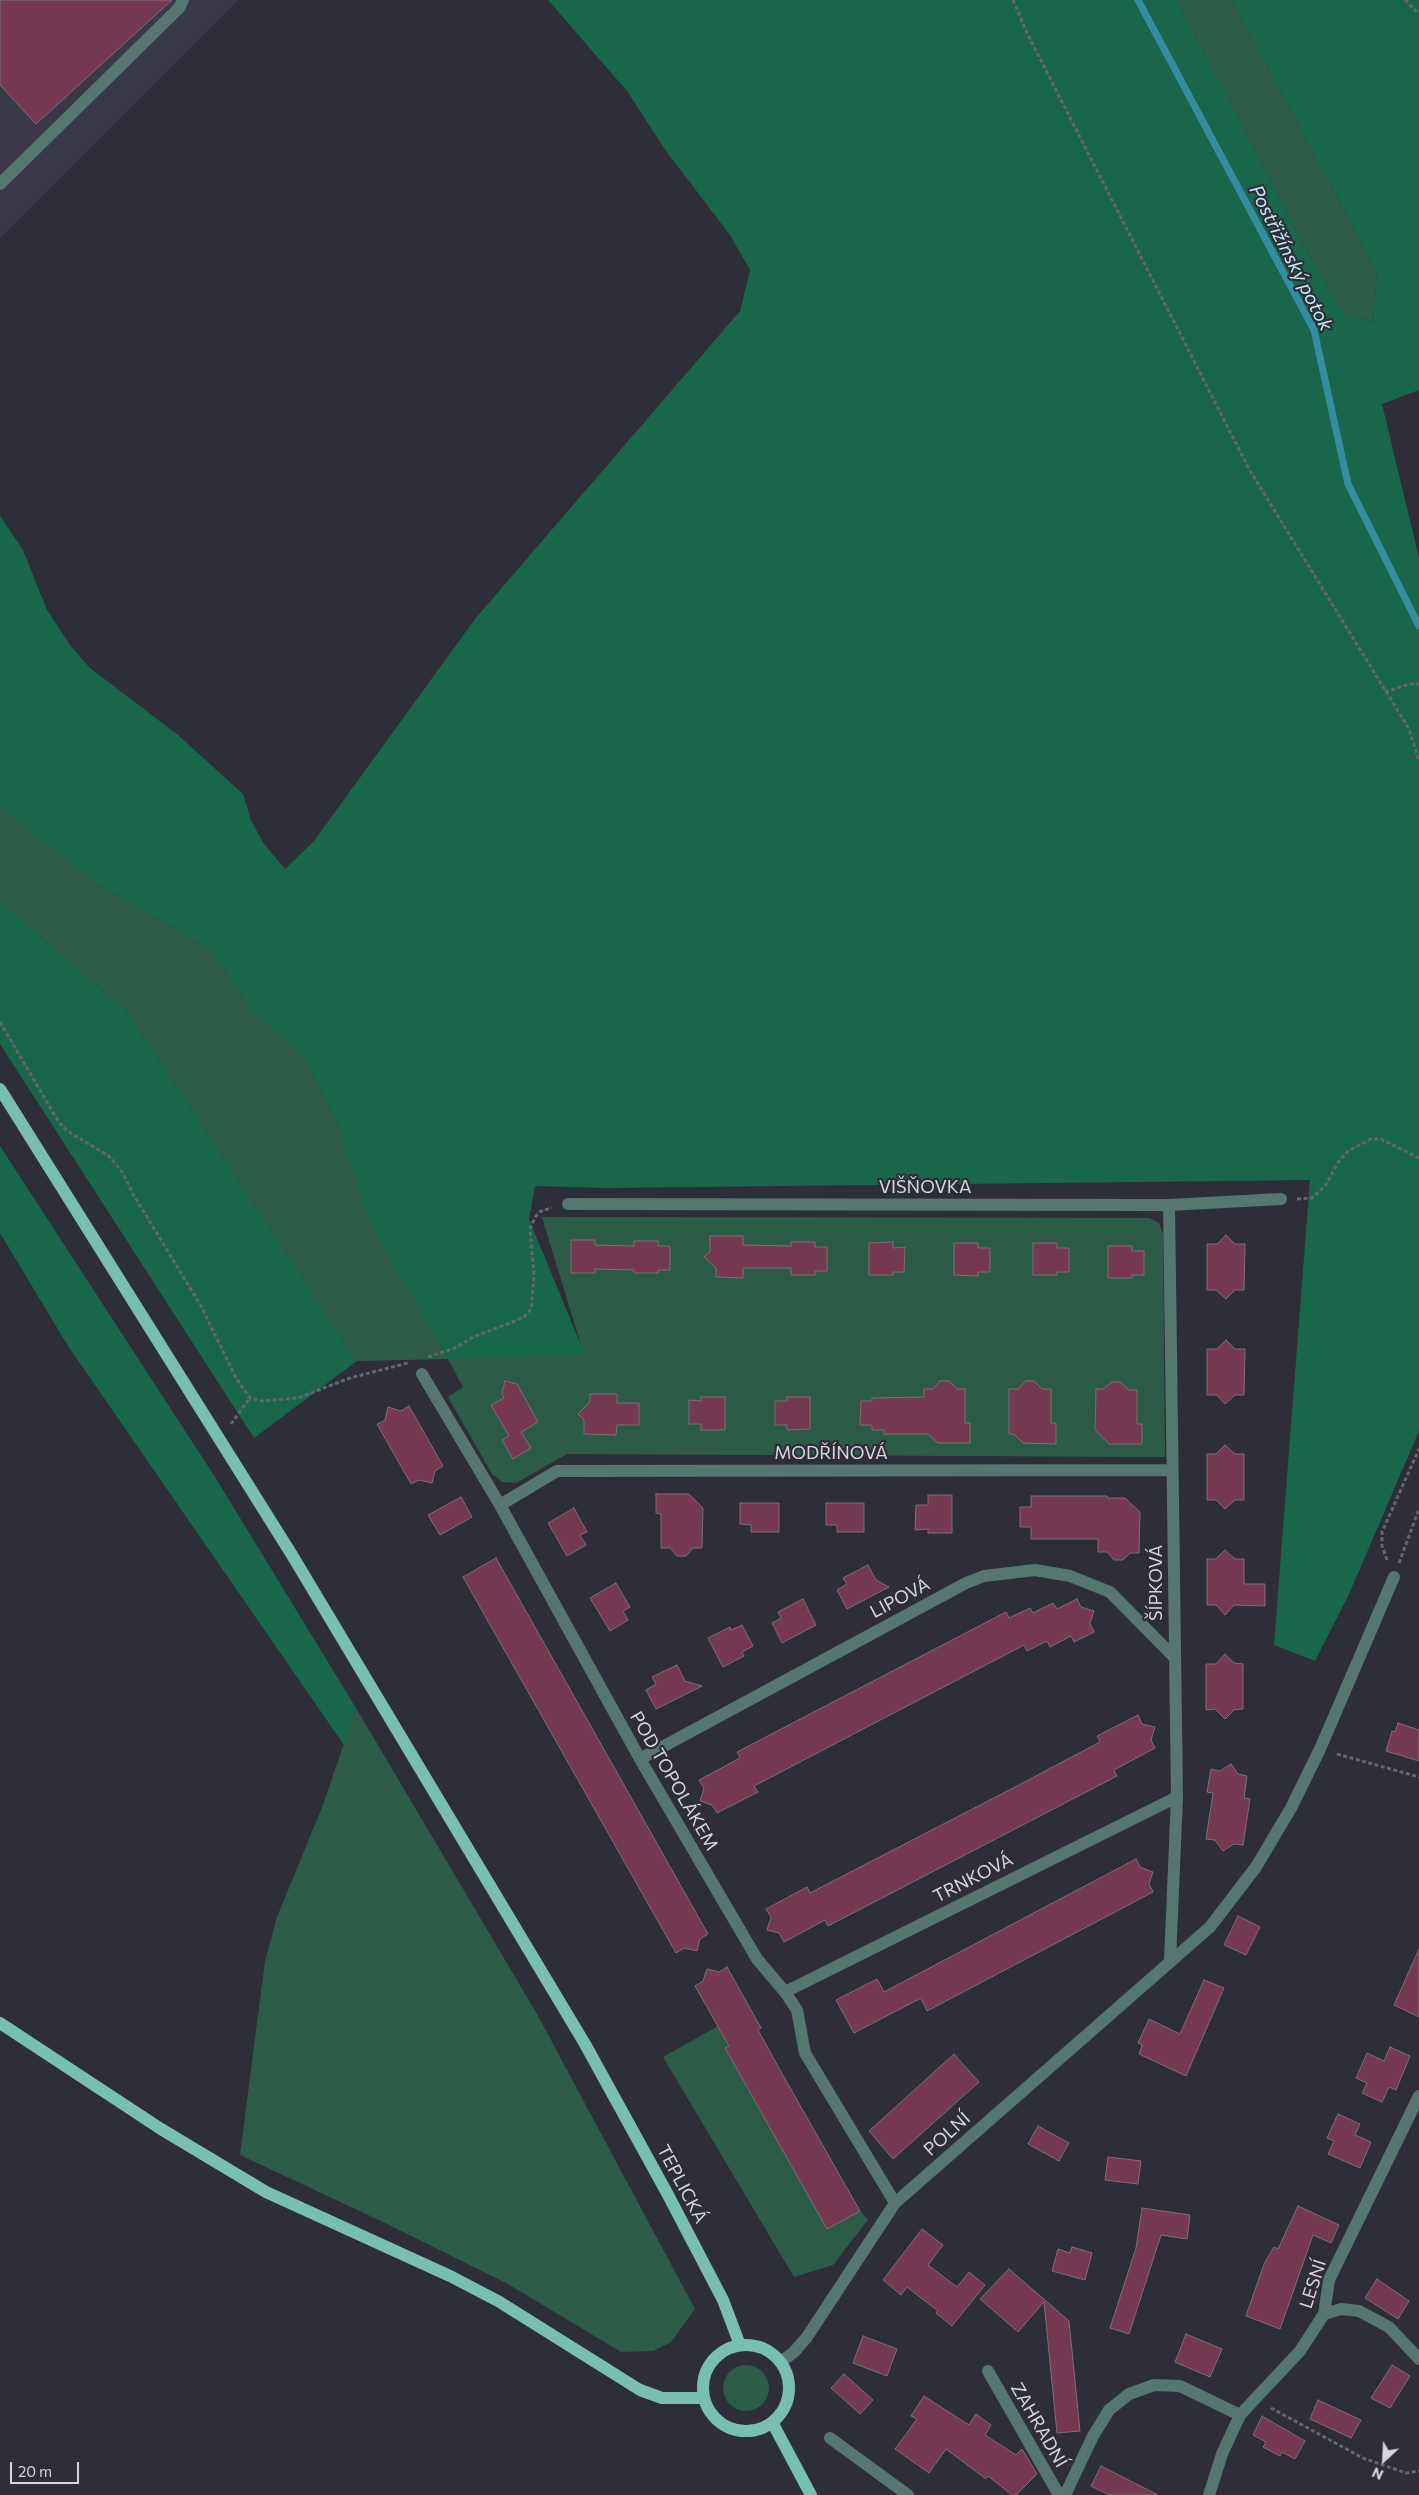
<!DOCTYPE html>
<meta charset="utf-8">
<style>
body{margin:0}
#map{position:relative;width:1419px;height:2495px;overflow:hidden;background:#2e2e38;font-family:Commissioner,sans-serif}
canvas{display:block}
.north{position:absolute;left:1359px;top:2435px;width:50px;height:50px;-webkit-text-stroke:4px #2e2e38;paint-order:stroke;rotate:205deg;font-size:14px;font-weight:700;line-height:20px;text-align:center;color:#d5d5dc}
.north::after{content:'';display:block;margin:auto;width:18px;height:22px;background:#d5d5dc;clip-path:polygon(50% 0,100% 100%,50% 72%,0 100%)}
.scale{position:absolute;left:10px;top:2462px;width:69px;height:22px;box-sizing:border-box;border:2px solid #d5d5dc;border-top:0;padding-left:6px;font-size:15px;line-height:18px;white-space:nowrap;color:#d5d5dc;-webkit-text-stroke:4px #2e2e38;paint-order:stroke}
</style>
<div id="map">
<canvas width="1419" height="2495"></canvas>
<div class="north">N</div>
<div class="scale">20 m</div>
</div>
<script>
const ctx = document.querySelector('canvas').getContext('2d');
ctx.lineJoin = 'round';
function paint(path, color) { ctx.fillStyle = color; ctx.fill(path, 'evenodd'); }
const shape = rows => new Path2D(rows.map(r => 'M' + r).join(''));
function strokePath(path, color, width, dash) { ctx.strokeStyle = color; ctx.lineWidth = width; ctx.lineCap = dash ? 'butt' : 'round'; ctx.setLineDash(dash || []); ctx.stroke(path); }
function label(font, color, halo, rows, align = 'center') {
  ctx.font = font + ' Commissioner,sans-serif'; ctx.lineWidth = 4.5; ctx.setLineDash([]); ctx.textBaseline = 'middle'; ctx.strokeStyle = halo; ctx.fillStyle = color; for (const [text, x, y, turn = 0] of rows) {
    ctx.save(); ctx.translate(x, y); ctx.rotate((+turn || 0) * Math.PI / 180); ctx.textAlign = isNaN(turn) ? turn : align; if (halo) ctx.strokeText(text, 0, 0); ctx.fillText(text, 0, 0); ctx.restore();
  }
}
const built = shape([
 [0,0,238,0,0,238]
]);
const green = shape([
 [1177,0,1232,0,1377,272,1373,321,1345,316,1308,253],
 [0,808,98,884,211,950,252,1011,307,1061,340,1130,584,1355,542,1217,1149,1218,1159,1223,1163,1234,1165,1457,567,1454,516,1483,502,1482,492,1474,448,1397,463,1387,448,1359,357,1361,126,1010,0,902],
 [356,1708,537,2014,695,2309,671,2342,653,2351,621,2352,508,2284,381,2221,240,2155,265,1961,277,1917,323,1805],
 [718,2026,729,2046,725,2049,828,2229,860,2211,868,2220,833,2265,794,2277,663,2057],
 '723 2388a23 23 0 1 1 46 0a23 23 0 1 1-46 0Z'
]);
const forest = shape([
 [548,0,1177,0,1308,253,1345,316,1373,321,1377,272,1232,0,1419,0,1419,390,1382,404,1419,558,1419,1431,1349,1594,1315,1661,1274,1645,1310,1180,607,1188,535,1186,529,1219,585,1355,448,1359,370,1223,340,1130,307,1061,252,1011,211,950,98,884,0,808,0,516,23,550,47,610,70,645,90,668,178,735,243,794,251,820,264,844,285,869,314,841,475,619,740,311,750,270,730,235,666,151,627,91],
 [0,902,126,1010,357,1361,254,1438,0,1044],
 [0,1146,215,1477,356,1708,344,1745,68,1346,0,1233]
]);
const stream = shape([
 [1138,0,1314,330,1348,484,1419,626]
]);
const building = shape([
 [0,0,172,0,36,124,0,85,0,0],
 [1226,1235,1235,1244,1245,1244,1244,1290,1235,1290,1226,1299,1216,1290,1207,1290,1207,1244,1217,1244,1226,1235],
 [710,1236,743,1236,743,1245,791,1246,791,1242,815,1242,815,1247,827,1247,827,1271,815,1271,815,1275,791,1275,791,1268,743,1268,743,1278,716,1277,716,1268,704,1257,710,1251,710,1236],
 [571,1240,595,1240,595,1245,634,1246,634,1241,658,1241,658,1246,670,1246,670,1270,658,1270,658,1273,634,1273,634,1270,595,1269,595,1273,571,1273,571,1240],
 [893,1242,893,1248,905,1247,904,1272,893,1272,893,1275,869,1275,869,1243,893,1242],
 [954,1243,978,1243,978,1248,990,1248,990,1272,978,1272,978,1276,954,1275,954,1243],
 [1033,1243,1057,1243,1057,1248,1069,1248,1069,1272,1057,1272,1057,1275,1033,1275,1033,1243],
 [1108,1246,1132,1246,1132,1251,1144,1251,1144,1275,1132,1275,1132,1278,1108,1278,1108,1246],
 [1226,1340,1235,1349,1245,1349,1244,1395,1235,1395,1225,1404,1217,1395,1207,1395,1207,1349,1217,1349,1226,1340],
 [505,1381,517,1384,538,1422,521,1432,531,1448,513,1459,502,1440,509,1436,491,1405,504,1398,502,1393,505,1381],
 [940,1381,949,1381,957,1389,965,1389,965,1423,970,1423,970,1443,938,1443,928,1434,884,1434,884,1430,872,1430,872,1425,860,1425,861,1401,872,1401,872,1398,924,1397,924,1389,933,1389,940,1381],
 [1026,1381,1034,1381,1042,1389,1051,1389,1051,1423,1056,1423,1056,1444,1023,1443,1014,1434,1009,1434,1009,1389,1018,1389,1026,1381],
 [1112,1382,1120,1382,1129,1390,1137,1390,1137,1424,1142,1424,1142,1444,1109,1444,1095,1430,1096,1389,1103,1389,1112,1382],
 [590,1394,617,1394,617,1403,639,1403,639,1425,617,1425,616,1435,584,1434,584,1419,578,1414,590,1402,590,1394],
 [701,1397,725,1397,725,1430,701,1430,701,1424,689,1424,689,1400,701,1401,701,1397],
 [787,1397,810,1397,810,1429,787,1430,787,1425,775,1425,775,1401,787,1401,787,1397],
 [409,1406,443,1466,435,1471,432,1483,419,1480,411,1484,377,1424,385,1420,388,1407,401,1411,409,1406],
 [1225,1445,1235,1454,1244,1454,1244,1500,1235,1500,1225,1509,1216,1500,1207,1500,1207,1454,1216,1454,1225,1445],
 [656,1494,689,1494,703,1508,702,1548,693,1548,686,1556,677,1556,670,1548,661,1548,661,1514,656,1513,656,1494],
 [928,1495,952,1495,952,1533,928,1533,928,1529,915,1530,916,1505,928,1505,928,1495],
 [1031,1496,1107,1496,1108,1498,1125,1498,1140,1512,1139,1553,1130,1553,1123,1560,1114,1560,1107,1552,1098,1552,1098,1539,1031,1539,1031,1527,1020,1527,1020,1507,1031,1507,1031,1496],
 [461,1497,472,1517,440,1535,428,1515,461,1497],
 [740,1503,779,1503,779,1532,751,1532,751,1525,740,1524,740,1503],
 [826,1503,864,1503,864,1532,837,1532,837,1525,826,1525,826,1503],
 [574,1508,587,1532,580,1535,586,1545,567,1556,548,1523,574,1508],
 [1225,1550,1235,1559,1244,1559,1244,1584,1265,1584,1265,1606,1234,1605,1225,1615,1216,1605,1207,1605,1207,1559,1216,1559,1225,1550],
 [496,1558,708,1934,700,1939,697,1951,684,1948,676,1953,463,1577,496,1558],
 [868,1565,876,1580,889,1587,847,1609,837,1590,847,1584,843,1578,868,1565],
 [616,1583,630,1607,623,1611,628,1620,610,1631,590,1598,616,1583],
 [803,1599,816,1625,782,1643,772,1623,781,1618,778,1612,803,1599],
 [1077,1599,1081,1607,1094,1611,1090,1623,1094,1632,1074,1642,1071,1636,1050,1647,1047,1641,1027,1651,1024,1645,754,1786,758,1792,717,1813,712,1805,700,1801,704,1788,699,1780,740,1758,737,1752,1006,1612,1009,1618,1030,1608,1033,1613,1053,1603,1057,1609,1077,1599],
 [742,1625,753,1646,742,1652,744,1656,723,1667,708,1638,730,1627,731,1630,742,1625],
 [1225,1654,1234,1663,1243,1664,1243,1709,1234,1710,1225,1719,1215,1709,1206,1710,1206,1664,1216,1664,1225,1654],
 [677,1665,685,1681,702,1686,656,1709,646,1690,656,1684,652,1677,677,1665],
 [1138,1715,1142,1724,1155,1727,1151,1740,1155,1748,1114,1770,1117,1776,828,1926,825,1920,784,1942,779,1933,767,1930,771,1917,766,1909,807,1887,810,1893,1017,1786,1100,1742,1097,1736,1138,1715],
 [1398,1723,1419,1730,1419,1761,1386,1751,1392,1731,1395,1732,1398,1723],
 [1231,1764,1238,1774,1247,1776,1244,1798,1250,1799,1243,1845,1234,1844,1223,1851,1215,1840,1206,1839,1213,1793,1207,1792,1211,1769,1220,1771,1231,1764],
 [1136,1859,1140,1867,1153,1872,1149,1884,1153,1892,927,2011,921,1998,854,2033,836,2000,877,1979,884,1992,1136,1859],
 [1238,1916,1260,1927,1246,1955,1224,1945,1238,1916],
 [1419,1949,1419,2017,1394,2005,1419,1949],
 [727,1967,761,2028,758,2030,780,2070,860,2211,827,2229,725,2048,729,2046,695,1986,703,1981,707,1969,719,1972,727,1967],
 [1204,1980,1224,1988,1186,2076,1139,2054,1142,2045,1138,2043,1149,2019,1180,2034,1204,1980],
 [1390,2047,1410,2056,1396,2090,1389,2087,1382,2102,1362,2093,1367,2083,1356,2078,1367,2053,1384,2061,1390,2047],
 [954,2054,979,2082,893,2159,869,2131,954,2054],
 [1338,2114,1360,2124,1355,2135,1371,2142,1360,2168,1328,2154,1334,2141,1327,2138,1338,2114],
 [1038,2126,1069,2143,1059,2161,1028,2144,1038,2126],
 [1108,2157,1141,2161,1138,2184,1105,2180,1108,2157],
 [1298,2206,1339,2225,1331,2243,1313,2235,1280,2329,1246,2316,1264,2264,1274,2247,1278,2249,1298,2206],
 [1142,2208,1190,2215,1187,2239,1161,2235,1129,2334,1110,2328,1136,2248,1142,2208],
 [922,2229,943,2245,928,2265,957,2287,969,2272,985,2285,952,2326,936,2313,938,2311,907,2287,901,2295,883,2280,922,2229],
 [1072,2247,1092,2253,1085,2280,1052,2271,1058,2249,1070,2253,1072,2247],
 [1009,2269,1069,2321,1080,2431,1057,2433,1044,2302,1018,2332,980,2299,1009,2269],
 [1377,2279,1409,2301,1398,2319,1365,2298,1377,2279],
 [1186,2334,1222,2349,1210,2377,1175,2362,1186,2334],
 [863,2336,897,2349,887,2376,853,2363,863,2336],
 [1392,2365,1410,2376,1390,2408,1371,2398,1392,2365],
 [844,2374,873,2400,860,2414,831,2388,844,2374],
 [924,2396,969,2425,976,2414,991,2425,985,2435,1016,2455,1022,2449,1037,2474,1016,2495,1012,2495,988,2476,986,2479,946,2449,929,2473,895,2449,917,2419,911,2416,924,2396],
 [1318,2400,1361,2420,1351,2438,1310,2419,1318,2400],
 [1262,2416,1305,2441,1295,2459,1282,2452,1280,2456,1263,2447,1266,2442,1253,2435,1262,2416],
 [1101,2466,1158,2495,1109,2495,1091,2486,1101,2466]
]);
const path = shape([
 [1013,0,1028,35,1249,469,1409,729,1419,761],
 [1405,0,1419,14],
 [1385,692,1410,684,1419,684],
 [0,1022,58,1121,67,1131,109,1156,123,1173,133,1194,201,1306,236,1378,250,1398,261,1401,298,1398,350,1378,408,1363],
 [1297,1199,1312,1198,1326,1185,1339,1161,1348,1151,1371,1139,1381,1139,1419,1158],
 [428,1357,455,1348,473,1337,515,1321,525,1316,531,1309,534,1275,530,1228,536,1216,541,1211,552,1208],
 [231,1424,250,1398],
 [1387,1560,1382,1546,1382,1532,1419,1449],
 [1399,1563,1419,1509],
 [1337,1754,1419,1777],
 [1271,2408,1363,2458,1406,2473,1419,2471]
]);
const minor = shape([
 [0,184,179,8,183,0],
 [568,1204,1169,1205,1281,1199],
 [1169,1205,1177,1797,1170,1961],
 [422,1374,500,1505,640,1759,757,1959,785,1992,797,2010,805,2053,895,2203],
 [500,1505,557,1471,1172,1470],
 [640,1759,966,1583,984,1576,1035,1570,1070,1576,1110,1592,1174,1657],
 [785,1992,1177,1797],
 [1324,2314,1341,2309,1359,2311,1389,2327,1419,2359],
 [781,2362,794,2352,807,2337,895,2203,1210,1927,1256,1867,1291,1808,1320,1749,1394,1577],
 [988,2371,1059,2495],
 [830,2438,908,2495],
 [1065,2495,1093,2436,1109,2410,1129,2394,1154,2385,1180,2386,1240,2415],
 [1209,2495,1222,2454,1240,2415,1300,2351,1324,2314,1329,2280,1419,2096]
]);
const major = shape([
 [0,1089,292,1555,585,2044,667,2193,723,2300,740,2345],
 [0,2023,161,2129,266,2192,450,2276,498,2301,640,2390,662,2398,704,2398],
 '703 2388a43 43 0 1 1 86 0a43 43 0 1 1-86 0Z',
 [772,2422,811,2495]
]);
const streetNames = [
 ["VIŠŇOVKA",925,1187],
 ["MODŘÍNOVÁ",831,1453],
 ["ŠÍPKOVÁ",1156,1583,-90],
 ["LIPOVÁ",900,1598,-28],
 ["POD TOPOLÁKEM",674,1781,60],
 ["TRNKOVÁ",973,1878,-27],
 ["POLNÍ",947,2134,-42],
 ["TEPLICKÁ",682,2184,62],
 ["LESNÍ",1313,2284,-72],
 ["ZAHRADNÍ",1039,2425,60]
];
const waterNames = [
 ["Postřižínský potok",1291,258,63]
];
paint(built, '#393948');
paint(green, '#2c5c47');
paint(forest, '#19674b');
strokePath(stream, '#358da2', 7);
paint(building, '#753a51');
strokePath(building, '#7d6f74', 1);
strokePath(path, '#65656e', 3, [4, 2.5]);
strokePath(minor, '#567770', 12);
strokePath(major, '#78bfb1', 12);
label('18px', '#d5d5dc', '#2e2e38', streetNames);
label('italic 19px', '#c2edf9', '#2e2e38', waterNames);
</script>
